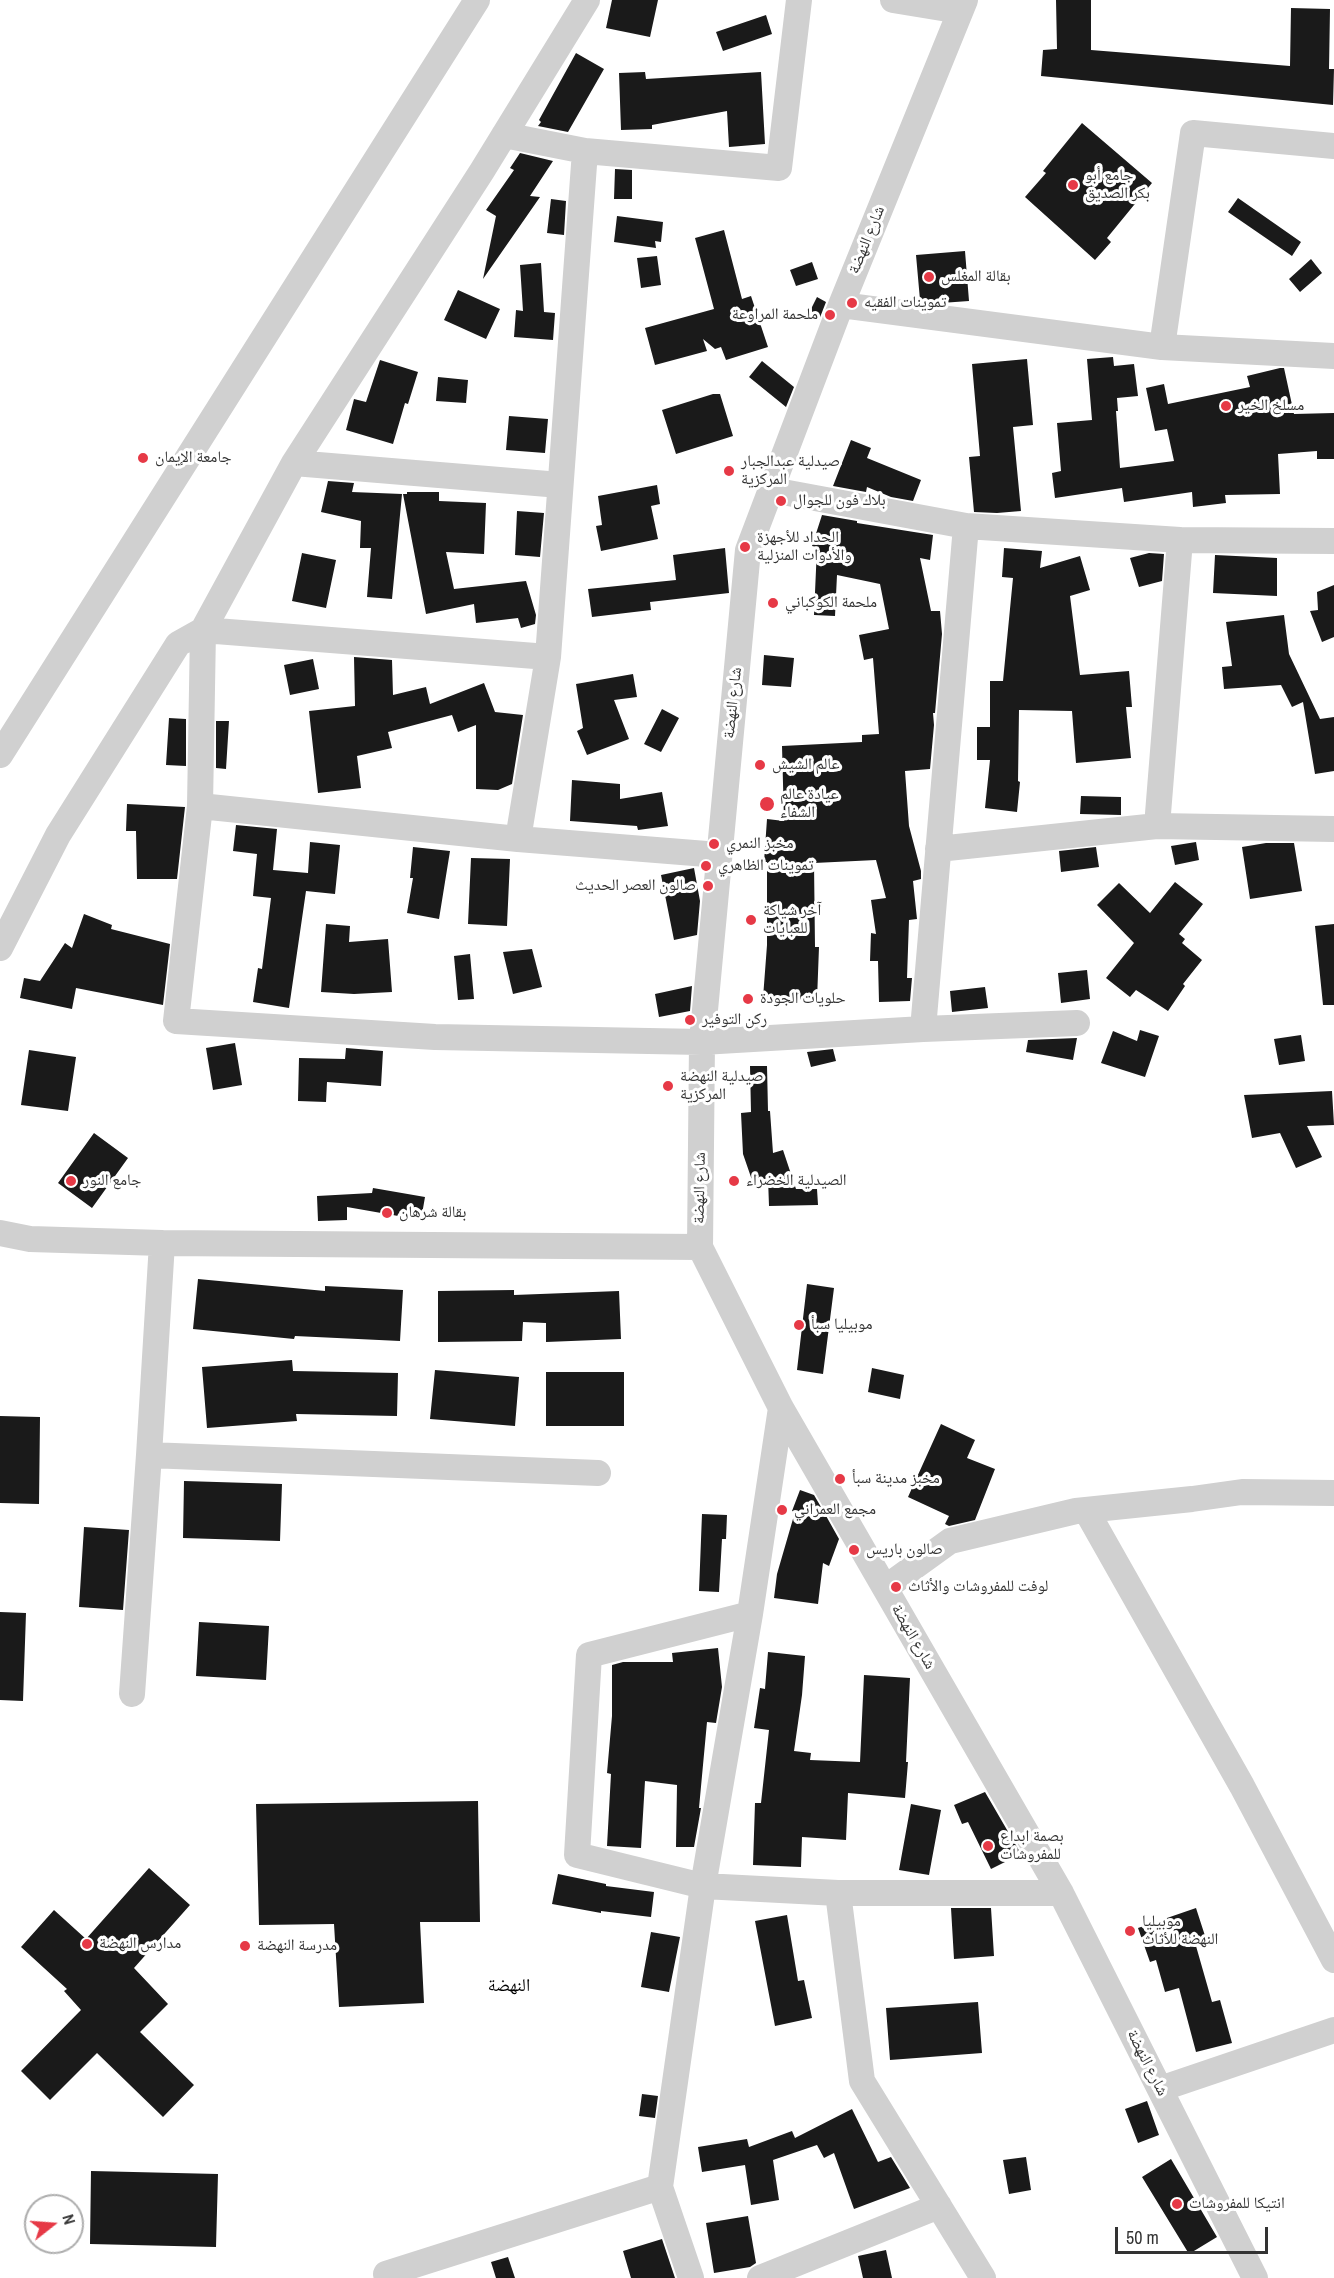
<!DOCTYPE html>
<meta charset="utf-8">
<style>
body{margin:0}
#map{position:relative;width:1334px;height:2278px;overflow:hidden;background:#fff;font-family:"Archivo Narrow",sans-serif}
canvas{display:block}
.north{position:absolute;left:24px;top:2194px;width:60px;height:60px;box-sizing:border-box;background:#fff;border:2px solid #adadad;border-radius:50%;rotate:73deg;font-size:16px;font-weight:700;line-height:24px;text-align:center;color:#333}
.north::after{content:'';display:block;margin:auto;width:21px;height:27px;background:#e63946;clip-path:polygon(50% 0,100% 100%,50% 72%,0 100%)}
.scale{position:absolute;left:1115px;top:2227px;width:153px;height:27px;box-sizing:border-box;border:3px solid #333;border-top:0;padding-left:8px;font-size:18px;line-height:21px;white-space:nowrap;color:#333;-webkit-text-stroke:4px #fff;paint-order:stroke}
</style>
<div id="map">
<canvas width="1334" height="2278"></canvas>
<div class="north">N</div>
<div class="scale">50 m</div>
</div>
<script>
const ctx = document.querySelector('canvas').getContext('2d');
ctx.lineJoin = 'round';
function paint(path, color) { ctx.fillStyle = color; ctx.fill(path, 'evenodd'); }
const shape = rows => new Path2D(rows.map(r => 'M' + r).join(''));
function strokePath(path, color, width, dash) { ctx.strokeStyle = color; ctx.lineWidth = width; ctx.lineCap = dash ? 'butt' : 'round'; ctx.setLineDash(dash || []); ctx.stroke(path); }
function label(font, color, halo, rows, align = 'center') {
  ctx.font = font + ' "Archivo Narrow","Noto Naskh Arabic",sans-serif'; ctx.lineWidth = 6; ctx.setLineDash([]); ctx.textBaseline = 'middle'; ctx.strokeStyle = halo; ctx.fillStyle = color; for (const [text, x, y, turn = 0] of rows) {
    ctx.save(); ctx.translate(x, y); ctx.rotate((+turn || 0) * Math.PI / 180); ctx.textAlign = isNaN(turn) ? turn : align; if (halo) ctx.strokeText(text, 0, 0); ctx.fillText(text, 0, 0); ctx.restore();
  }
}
const building = shape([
 [612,0,658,0,650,37,606,28],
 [1056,0,1091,0,1091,50,1290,66,1291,8,1330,9,1329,69,1334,69,1333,105,1041,76,1043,50,1057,49],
 [766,15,772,34,723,51,716,32],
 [576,53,604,69,568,132,538,126,541,122,539,120],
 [645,72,646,79,761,72,765,144,729,147,727,111,652,125,652,129,621,130,619,73],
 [1082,123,1152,183,1107,238,1111,242,1095,260,1025,197,1046,173,1043,171],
 [520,153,553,161,530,196,540,197,483,279,496,216,486,210,514,170,510,168],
 [615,169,632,170,632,199,614,199],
 [1238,198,1301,242,1292,256,1228,212],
 [551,199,566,201,564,235,547,233],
 [617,216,663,222,661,242,655,241,656,248,614,242],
 [724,230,742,299,751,296,768,347,726,360,721,347,715,349,703,339,707,351,655,365,645,328,714,309,695,238],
 [965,251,969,301,941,303,920,300,916,255],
 [657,256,661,285,641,288,637,258],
 [1311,259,1322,273,1300,292,1289,279],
 [812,262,818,279,796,286,790,270],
 [541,263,544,312,555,313,553,340,514,337,516,310,523,311,520,265],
 [458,290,500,309,486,339,444,320],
 [817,297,826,302,819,320,808,315],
 [1113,357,1114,366,1134,364,1138,396,1117,398,1118,411,1116,411,1120,468,1174,461,1167,429,1155,431,1146,388,1164,384,1168,404,1250,387,1247,376,1280,368,1284,368,1294,414,1334,413,1334,459,1317,459,1317,451,1278,454,1280,494,1225,495,1226,503,1193,507,1192,492,1124,502,1122,488,1055,498,1052,473,1061,471,1057,423,1092,420,1087,359],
 [1027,359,1033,425,1013,427,1021,511,997,513,974,512,969,457,980,456,972,364],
 [380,360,418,372,408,404,405,403,393,444,346,430,354,399,366,402],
 [762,361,794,387,786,407,749,377],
 [438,377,468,380,466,403,436,401],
 [713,394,720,394,733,436,676,454,662,410],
 [509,416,548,419,545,453,506,450],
 [851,440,871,448,867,458,921,480,913,501,891,497,867,487,866,492,833,486],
 [328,481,354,483,352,492,402,494,392,599,367,597,371,548,360,548,361,521,321,512],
 [657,485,660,504,651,506,658,539,601,551,596,526,602,525,598,496],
 [407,492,439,492,439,501,486,503,484,554,446,552,454,589,526,581,536,615,535,624,521,628,518,618,476,623,474,604,426,614,403,494,407,494],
 [517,511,544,513,540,557,515,555],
 [822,515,857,521,857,523,933,535,930,560,920,558,931,611,940,611,942,634,935,713,933,713,934,725,930,769,905,771,909,826,921,871,921,879,913,881,917,919,909,920,907,978,912,978,910,1001,879,1002,878,961,870,961,871,933,876,934,871,900,886,898,876,860,814,863,815,947,819,947,817,1000,763,998,767,945,767,862,764,862,767,819,784,821,782,746,862,742,862,735,879,734,873,658,864,660,859,635,889,629,880,584,837,575,835,616,814,615,817,547,812,546],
 [725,548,729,593,650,602,651,610,592,617,588,589,676,580,673,555],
 [1004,548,1042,551,1040,568,1080,556,1090,590,1070,596,1080,675,1129,671,1132,707,1126,707,1131,758,1076,763,1072,711,1019,710,1018,781,1020,782,1017,812,985,808,990,760,977,760,977,727,990,727,990,681,1003,681,1013,578,1002,577],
 [302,553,336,560,326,608,292,601],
 [1149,553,1164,554,1162,581,1139,587,1130,558],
 [1215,555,1277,558,1277,596,1213,593],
 [1334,585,1334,637,1322,642,1310,611,1318,610,1317,592],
 [1284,615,1289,654,1320,719,1334,717,1334,771,1315,774,1303,702,1292,707,1281,685,1224,689,1222,667,1232,666,1226,622],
 [764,655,794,658,791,687,762,685],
 [354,657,392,660,393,695,426,687,430,704,484,683,495,712,523,715,512,784,498,790,476,789,476,725,458,732,452,715,388,732,392,748,357,756,361,788,318,793,309,711,355,706],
 [313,659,319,689,290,695,284,665],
 [633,674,637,697,614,700,629,739,587,755,577,731,583,728,576,684],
 [662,709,679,718,661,752,644,744],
 [169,718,186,719,186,766,166,765],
 [216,721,229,721,226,769,216,768],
 [572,780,620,784,620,799,662,792,668,826,638,830,637,826,570,821],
 [1081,796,1121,797,1121,815,1080,814],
 [127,804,185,807,177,879,137,879,136,831,126,831],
 [236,825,277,829,273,870,308,873,310,842,340,845,335,894,306,891,289,1008,253,1002,258,968,262,969,271,898,253,896,257,854,233,851],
 [1196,842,1199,860,1175,865,1171,846],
 [1266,843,1294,843,1302,891,1250,899,1242,847],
 [413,847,450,851,439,919,407,913,413,878,410,878],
 [1096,847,1099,867,1061,872,1059,851],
 [471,858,510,859,507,926,468,924],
 [694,868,700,901,697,935,674,940,661,875],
 [1175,882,1203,904,1179,934,1185,939,1182,943,1202,960,1183,984,1185,986,1168,1011,1136,990,1130,997,1106,978,1134,943,1097,905,1119,883,1150,913],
 [84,914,112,925,111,929,170,944,163,1005,76,988,72,1009,20,998,24,978,40,981,65,943,72,948],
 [326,924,350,926,349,942,388,939,392,992,354,994,321,992],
 [1334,924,1334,1005,1323,1005,1315,926],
 [532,949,542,987,513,994,503,952],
 [470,954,474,999,458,1000,454,956],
 [1087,970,1090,999,1061,1003,1058,973],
 [692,986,690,1011,659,1017,655,994],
 [985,987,988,1008,952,1012,950,991],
 [1140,1030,1159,1036,1145,1077,1101,1063,1113,1031,1137,1041],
 [1301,1035,1305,1061,1279,1065,1274,1039],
 [1077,1038,1073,1060,1026,1052,1028,1040],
 [235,1043,242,1085,213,1090,206,1048],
 [346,1048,383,1051,381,1086,327,1082,326,1102,298,1101,299,1058,345,1059],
 [833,1049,836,1061,811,1067,807,1052],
 [29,1050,76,1057,68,1111,21,1105],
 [750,1066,767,1066,768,1111,770,1111,773,1153,783,1150,796,1189,817,1189,818,1205,769,1206,768,1178,753,1183,743,1154,741,1113,751,1112],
 [1332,1091,1334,1125,1307,1126,1322,1157,1296,1168,1280,1133,1252,1138,1244,1095],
 [94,1133,128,1158,92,1208,58,1183],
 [373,1188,425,1197,421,1220,347,1207,347,1220,318,1221,317,1196,372,1193],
 [198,1279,325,1291,325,1286,403,1290,400,1341,295,1336,294,1339,193,1329],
 [807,1284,834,1288,823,1374,797,1370],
 [514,1290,514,1295,619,1291,621,1339,546,1342,546,1323,523,1322,522,1341,438,1342,438,1291],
 [292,1360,293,1371,398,1373,397,1416,296,1414,297,1421,207,1428,202,1367],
 [872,1368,904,1375,900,1399,868,1392],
 [435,1370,519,1377,515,1426,430,1419],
 [546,1372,624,1372,624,1426,546,1426],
 [0,1416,40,1417,39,1504,0,1503],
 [941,1424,975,1440,967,1458,995,1469,975,1520,949,1526,945,1524,949,1516,908,1497],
 [184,1481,282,1484,280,1541,183,1538],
 [800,1490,814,1495,821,1507,819,1511,825,1514,839,1539,829,1566,823,1563,818,1604,774,1598,777,1574,795,1512,792,1511],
 [702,1514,727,1515,726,1539,722,1539,719,1592,699,1591],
 [84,1527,129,1530,123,1610,79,1607],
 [0,1612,26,1613,23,1701,0,1700],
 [199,1622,269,1626,266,1680,196,1676],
 [718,1648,722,1687,716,1723,707,1722,699,1808,701,1808,694,1847,676,1847,677,1785,645,1781,641,1848,607,1846,611,1774,607,1773,612,1716,612,1665,623,1662,673,1662,672,1653],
 [768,1652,805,1656,802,1695,794,1751,811,1753,810,1760,860,1762,864,1675,910,1678,906,1762,908,1762,905,1798,848,1793,846,1840,802,1837,801,1867,753,1865,755,1803,761,1803,769,1730,754,1728,760,1688,765,1689],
 [985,1792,1021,1854,991,1869,968,1822,962,1824,954,1805],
 [478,1801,480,1922,420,1922,424,2003,339,2007,334,1924,259,1925,256,1804],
 [911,1804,941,1810,929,1875,899,1870],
 [149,1868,190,1905,134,1968,168,2004,140,2032,194,2085,163,2117,97,2053,50,2100,21,2071,81,2010,64,1991,67,1989,21,1947,54,1910,86,1939],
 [558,1874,606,1884,606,1886,654,1892,651,1917,601,1911,601,1913,552,1904],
 [951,1908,991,1908,994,1956,954,1959],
 [1196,1908,1207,1942,1196,1946,1212,2002,1220,2000,1232,2043,1196,2052,1179,1988,1165,1992,1156,1960,1150,1962,1138,1928],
 [787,1915,798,1981,804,1980,812,2018,775,2026,755,1921],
 [651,1932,680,1937,669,1992,641,1987],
 [978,2002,982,2053,890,2060,886,2008],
 [642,2094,658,2096,655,2118,639,2116],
 [1147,2101,1159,2135,1138,2143,1125,2109],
 [852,2109,878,2162,891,2157,910,2188,854,2209,834,2153,824,2158,817,2145,773,2160,779,2200,751,2205,745,2165,702,2172,698,2147,747,2139,749,2147,792,2131,795,2138],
 [1026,2157,1031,2190,1009,2194,1003,2160],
 [1171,2159,1217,2237,1189,2254,1142,2177],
 [91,2171,218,2174,216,2247,90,2244],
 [748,2216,756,2263,750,2267,714,2273,706,2223],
 [662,2239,675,2278,631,2278,623,2251],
 [886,2250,892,2278,863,2278,858,2256],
 [508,2257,515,2278,496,2278,491,2262]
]);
const minor = shape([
 [893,0,960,11],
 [965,0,841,305,748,550,702,1042,700,1247,781,1408,1061,1893,1255,2278],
 [504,135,585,151,779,168,799,0],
 [841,305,1162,347,1334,356],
 [1162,347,1193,133,1334,146],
 [294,463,203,630,200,806,176,1021,435,1037,702,1042,923,1029,1077,1023],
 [560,485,294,463,482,171,587,0],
 [772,490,966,526,1180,540,1334,541],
 [0,755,477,0],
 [200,806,518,839,719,855],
 [1157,826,1180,540],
 [518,839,548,657,585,151],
 [938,849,1157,826,1334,829],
 [0,948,58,835,178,644,203,630,548,657],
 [923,1029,966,526],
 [0,1233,30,1239,162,1243,700,1247],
 [149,1455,162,1243],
 [1086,1510,1242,1786,1334,1960],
 [885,1588,950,1541,1076,1511,1192,1499,1242,1492,1334,1493],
 [750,1614,589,1655,577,1855,703,1886,838,1893,1061,1893],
 [132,1694,149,1455,598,1473],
 [838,1893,862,2081,983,2278],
 [1160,2089,1334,2030],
 [387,2278,386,2274,660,2187],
 [691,2278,660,2187,703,1886,750,1614,781,1408],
 [760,2278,939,2206]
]);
const markers = [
 [1073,185,6,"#e63946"],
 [929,277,6,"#e63946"],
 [852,303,6,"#e63946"],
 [830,315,6,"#e63946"],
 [1226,406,6,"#e63946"],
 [143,458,6,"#e63946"],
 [729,471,6,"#e63946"],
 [781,501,6,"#e63946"],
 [745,547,6,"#e63946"],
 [773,603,6,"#e63946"],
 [760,765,6,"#e63946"],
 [767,804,8,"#e63946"],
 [714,844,6,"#e63946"],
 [706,866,6,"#e63946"],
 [708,886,6,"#e63946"],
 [751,920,6,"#e63946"],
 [748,999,6,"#e63946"],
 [690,1020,6,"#e63946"],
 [668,1086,6,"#e63946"],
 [71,1181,6,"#e63946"],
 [734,1181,6,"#e63946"],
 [387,1213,6,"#e63946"],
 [799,1325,6,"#e63946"],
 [840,1479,6,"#e63946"],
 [782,1510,6,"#e63946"],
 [854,1550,6,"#e63946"],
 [896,1587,6,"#e63946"],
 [988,1846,6,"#e63946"],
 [1130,1931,6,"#e63946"],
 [87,1944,6,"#e63946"],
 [245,1946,6,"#e63946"],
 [1177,2204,6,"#e63946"]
];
const poiNames = [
 ["جامع أبو",1085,176],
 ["بكر الصديق",1085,194],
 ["بقالة المغلس",941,277],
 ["تموينات الفقيه",864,303],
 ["ملحمة المراوعة",818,315,"right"],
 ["مسلخ الخير",1238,406],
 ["جامعة الإيمان",155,458],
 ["صيدلية عبدالجبار",741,462],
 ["المركزية",741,480],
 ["بلاك فون للجوال",793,501],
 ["الحداد للأجهزة",757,538],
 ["والأدوات المنزلية",757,556],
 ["ملحمة الكوكباني",785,603],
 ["عالم الشيش",772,765],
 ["عيادة عالم",780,795],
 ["الشفاء",780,813],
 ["مخبز النمري",726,844],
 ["تموينات الظاهري",718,866],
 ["صالون العصر الحديث",696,886,"right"],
 ["آخر شياكة",763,911],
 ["للعبايات",763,929],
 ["حلويات الجودة",760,999],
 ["ركن التوفير",702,1020],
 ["صيدلية النهضة",680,1077],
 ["المركزية",680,1095],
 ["جامع النور",83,1181],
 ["الصيدلية الخضراء",746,1181],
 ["بقالة شرهان",399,1213],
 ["موبيليا سبأ",811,1325],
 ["مخبز مدينة سبأ",852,1479],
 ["مجمع العمراني",794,1510],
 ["صالون باريس",866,1550],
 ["لوفت للمفروشات والأثاث",908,1587],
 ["بصمة ابداع",1000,1837],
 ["للمفروشات",1000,1855],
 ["موبيليا",1142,1922],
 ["النهضة للأثاث",1142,1940],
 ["مدارس النهضة",99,1944],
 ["مدرسة النهضة",257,1946],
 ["انتيكا للمفروشات",1189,2204]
];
const streetNames = [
 ["شارع النهضة",867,240,-68],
 ["شارع النهضة",733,703,-84],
 ["شارع النهضة",700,1188,-89],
 ["شارع النهضة",913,1637,60],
 ["شارع النهضة",1147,2063,63]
];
const neighbourhoodNames = [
 ["النهضة",509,1986]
];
paint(building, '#1a1a1a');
strokePath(minor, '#d0d0d0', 26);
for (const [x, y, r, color] of markers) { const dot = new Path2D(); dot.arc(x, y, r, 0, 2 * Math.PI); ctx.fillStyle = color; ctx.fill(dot); strokePath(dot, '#fff', 2); }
label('16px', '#333', '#fff', poiNames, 'left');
label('16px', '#333', '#fff', streetNames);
label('18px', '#000', '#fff', neighbourhoodNames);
</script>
